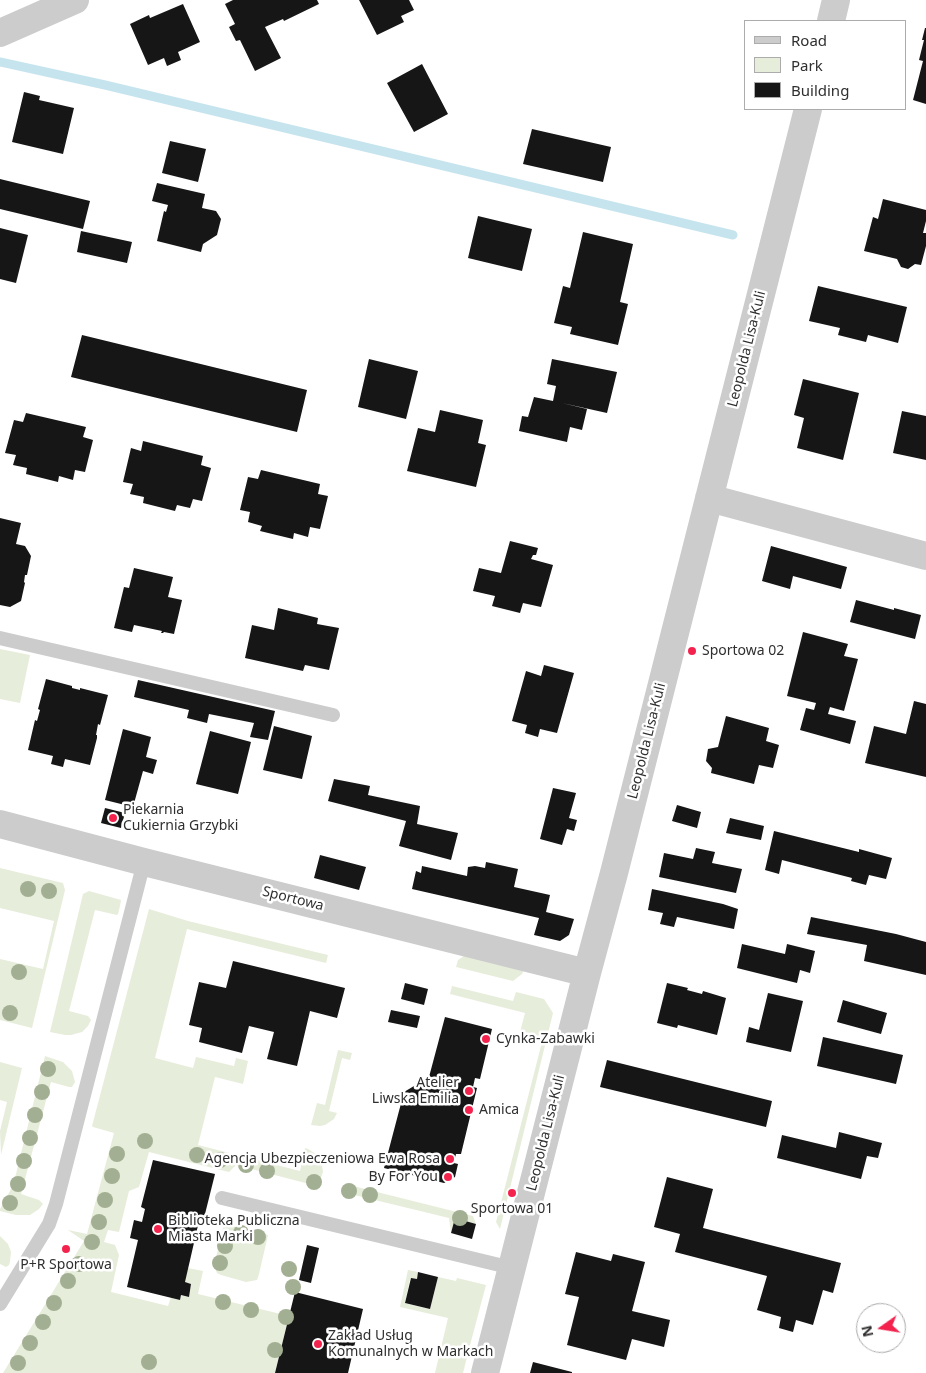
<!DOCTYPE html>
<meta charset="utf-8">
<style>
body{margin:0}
#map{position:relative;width:926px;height:1373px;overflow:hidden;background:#fff;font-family:"Noto Sans",sans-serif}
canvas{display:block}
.legend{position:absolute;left:744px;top:20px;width:162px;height:90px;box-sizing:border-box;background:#fff;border:1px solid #acacac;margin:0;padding:6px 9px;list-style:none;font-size:15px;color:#2f2f2f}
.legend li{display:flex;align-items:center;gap:10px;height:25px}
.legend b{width:25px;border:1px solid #acacac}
.north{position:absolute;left:856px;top:1303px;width:50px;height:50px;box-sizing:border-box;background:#fff;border:1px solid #acacac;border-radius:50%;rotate:257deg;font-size:14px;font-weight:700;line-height:20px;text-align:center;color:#2f2f2f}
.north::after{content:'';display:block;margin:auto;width:18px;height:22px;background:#f3234e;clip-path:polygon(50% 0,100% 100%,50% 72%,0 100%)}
</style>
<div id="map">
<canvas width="926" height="1373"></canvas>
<ul class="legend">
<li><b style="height:6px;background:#ccc"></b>Road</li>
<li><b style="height:14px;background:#e7eddb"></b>Park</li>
<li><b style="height:14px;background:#161616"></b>Building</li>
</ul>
<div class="north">N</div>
</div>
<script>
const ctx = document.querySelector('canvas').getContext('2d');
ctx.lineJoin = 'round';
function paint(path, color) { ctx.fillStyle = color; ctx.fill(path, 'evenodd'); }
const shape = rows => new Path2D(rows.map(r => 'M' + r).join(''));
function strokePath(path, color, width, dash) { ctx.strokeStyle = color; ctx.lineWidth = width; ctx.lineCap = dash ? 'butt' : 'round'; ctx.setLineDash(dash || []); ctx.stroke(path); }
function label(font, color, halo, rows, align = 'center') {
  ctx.font = font + ' "Noto Sans",sans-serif'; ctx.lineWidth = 5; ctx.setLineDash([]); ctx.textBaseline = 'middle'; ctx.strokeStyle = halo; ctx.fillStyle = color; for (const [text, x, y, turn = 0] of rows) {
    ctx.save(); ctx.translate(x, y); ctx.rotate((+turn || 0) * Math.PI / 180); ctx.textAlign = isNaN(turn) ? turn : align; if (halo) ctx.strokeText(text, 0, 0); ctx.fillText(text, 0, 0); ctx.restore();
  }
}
const green = shape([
 [0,649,30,655,20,703,0,699],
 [0,868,63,883,65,890,32,1028,0,1020,0,959,43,969,54,921,0,908],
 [89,891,121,900,120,906,118,914,117,915,95,910,69,1011,88,1016,91,1020,88,1026,82,1032,71,1035,65,1035,50,1032,83,894],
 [149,909,188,921,328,955,326,963,187,929,155,1058,193,1068,196,1057,234,1066,236,1058,248,1061,243,1084,215,1077,198,1145,300,1171,305,1148,308,1149,316,1154,322,1166,323,1172,316,1191,317,1186,236,1165,229,1172,149,1152,139,1187,129,1191,119,1232,108,1230,104,1242,115,1245,119,1255,111,1292,168,1306,171,1297,180,1300,181,1295,189,1297,191,1284,185,1282,188,1268,203,1271,198,1294,289,1316,275,1373,3,1373,84,1241,68,1230,87,1234,114,1133,93,1127,92,1126],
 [464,956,524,970,522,974,513,981,456,967,458,960],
 [452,986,513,1001,516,992,544,999,553,1013,500,1229,496,1222,542,1042,519,1036,525,1013,450,994],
 [338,1050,352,1053,350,1060,342,1058,329,1111,337,1113,334,1119,325,1125,320,1126,311,1125,317,1103,325,1105],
 [45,1056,63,1062,72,1071,75,1082,72,1087,69,1087,51,1082,21,1194,39,1200,43,1204,39,1209,30,1215,16,1215,0,1211,0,1209,11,1189,14,1182],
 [0,1062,22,1068,1,1155,0,1131,7,1102,0,1100],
 [349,1185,473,1216,476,1224,455,1218,451,1233,449,1218,346,1193,345,1199,344,1188,346,1186],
 [224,1224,268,1235,259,1274,257,1280,246,1282,221,1275,217,1273,215,1268,215,1262],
 [0,1236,8,1244,11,1252,10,1262,9,1265,6,1267,0,1264],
 [408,1270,418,1272,417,1279,410,1279,405,1303,430,1309,438,1277,456,1281,457,1278,486,1285,469,1349,453,1346,452,1354,467,1357,463,1373,435,1373,448,1318,400,1307]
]);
const stream = shape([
 [0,62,105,85,733,235]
]);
const building = shape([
 [233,0,317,0,319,4,284,21,283,19,265,27,281,58,255,71,240,40,236,41,229,27,235,24,225,4],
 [359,0,409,0,414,10,401,16,404,22,377,35],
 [183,4,200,42,178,52,181,60,167,66,164,58,148,65,130,24,149,15,150,18],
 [925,28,926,28,926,104,913,100,923,61,919,60,924,40,922,40],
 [422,64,448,114,414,132,387,83],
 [24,92,40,96,39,100,74,108,63,154,12,142],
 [532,129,611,147,603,182,523,164],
 [170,141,206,149,198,182,162,173],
 [0,179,90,201,83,229,0,209],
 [157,183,205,194,202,208,216,211,221,219,217,235,203,244,201,252,157,241,164,211,166,212,168,205,152,201],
 [883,199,926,210,926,221,923,233,926,233,926,246,921,265,915,264,908,269,901,267,897,259,864,251,873,217,878,219],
 [478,216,532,229,522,271,468,258],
 [0,228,28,235,16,283,0,279],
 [81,231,132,242,127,263,77,252],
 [583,232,633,244,620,302,628,304,618,345,570,334,572,327,554,323,563,286,570,288],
 [818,286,907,307,898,343,868,335,866,342,838,335,840,328,809,321],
 [82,335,307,390,297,432,71,377],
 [369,359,418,371,406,419,358,407],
 [552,359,617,372,607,413,562,403,587,409,582,430,570,427,567,442,519,431,522,416,528,417,534,397,553,401,556,386,547,384],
 [803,379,859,393,843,460,797,448,804,418,794,415],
 [440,410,483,420,478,443,486,445,476,487,407,471,418,428,435,432],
 [902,411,926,416,926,460,893,453],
 [26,413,86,427,83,437,93,440,85,472,75,470,73,480,59,476,58,482,26,474,27,468,13,465,16,455,5,453,14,420,23,422],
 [143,441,203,456,201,465,211,468,202,501,193,499,190,508,177,505,175,511,143,503,144,497,130,494,133,484,123,482,131,448,141,451],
 [261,470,320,484,318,494,328,496,320,529,310,527,308,537,294,533,293,539,260,531,262,526,248,522,250,512,240,510,248,477,258,479],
 [0,518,21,523,16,544,25,546,31,556,27,575,25,575,24,582,25,583,21,601,10,607,0,605],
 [510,541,538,548,536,555,533,555,531,559,553,565,541,607,523,603,520,613,492,606,495,596,473,591,479,568,501,573],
 [771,546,847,567,841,589,793,576,790,589,762,581],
 [134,568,173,577,168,597,182,600,174,634,164,632,163,633,161,633,162,631,134,625,132,632,114,628,124,587,129,588],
 [856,600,894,610,894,608,921,615,915,639,850,622],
 [278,608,318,618,317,624,339,628,329,670,305,665,303,671,245,658,252,625,274,630],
 [803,632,848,644,844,656,858,659,844,711,830,707,828,714,856,721,850,744,800,730,806,708,814,710,816,703,787,696],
 [544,665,574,673,557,733,540,729,538,737,525,733,527,725,512,721,526,671,541,676],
 [46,679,72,686,72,688,80,690,80,688,108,695,100,725,98,724,96,735,97,735,97,738,90,765,65,759,63,767,51,764,53,756,28,750,35,720,37,721,40,710,38,709],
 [138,680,275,711,268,740,250,737,254,723,209,714,207,723,187,718,189,710,134,697],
 [914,701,926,704,926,777,865,763,874,726,906,734],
 [726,716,769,728,766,741,779,745,773,768,759,765,754,784,711,773,712,768,706,761,708,749,718,747],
 [274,726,312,736,302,779,263,770],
 [123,729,151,737,146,757,157,760,153,774,143,771,133,807,105,800],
 [210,731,251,742,238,794,196,784],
 [334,779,370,786,368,795,420,806,417,824,458,833,451,860,399,846,406,821,328,801],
 [553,788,576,793,569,818,577,820,574,831,567,829,562,845,540,839],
 [677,805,701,812,697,828,672,821],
 [105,808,125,813,121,828,101,823],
 [730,818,764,826,761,840,726,833],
 [774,831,859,852,859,849,892,858,886,879,869,875,866,885,851,881,852,878,782,860,779,874,765,870],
 [696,848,715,852,712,863,742,869,736,893,659,877,664,853,693,859],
 [320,855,366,867,359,890,314,878],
 [486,862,518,869,514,887,550,895,546,912,574,919,569,935,560,941,534,935,539,918,412,889,416,871,421,873,422,866,467,876,468,867,475,866,485,868],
 [652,889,723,904,738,909,734,929,677,917,674,927,660,924,663,913,648,910],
 [811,917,896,934,926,942,926,975,864,961,867,945,807,934],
 [742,944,785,954,787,944,815,951,810,973,800,970,797,983,737,968],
 [233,961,345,988,337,1018,310,1011,297,1066,267,1059,274,1032,249,1026,242,1053,199,1042,202,1028,189,1025,199,982,226,988],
 [405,983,428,989,424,1005,401,999],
 [667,983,688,988,687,990,702,994,703,991,726,998,717,1035,678,1025,677,1028,657,1023],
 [768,993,803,1001,791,1052,746,1042,749,1027,759,1030],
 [843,1000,887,1013,881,1034,837,1022],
 [391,1010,420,1016,417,1028,388,1022],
 [445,1017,492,1029,480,1079,475,1078,473,1087,477,1088,461,1154,456,1154,455,1158,454,1163,458,1164,455,1177,444,1183,384,1168,404,1092,429,1077],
 [823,1037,903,1055,896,1084,817,1066],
 [607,1060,772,1101,766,1127,600,1087],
 [839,1132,882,1143,878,1158,867,1156,861,1179,777,1158,782,1135,836,1148],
 [153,1160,215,1174,203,1222,199,1221,185,1282,191,1284,189,1297,181,1295,180,1300,127,1287,138,1240,130,1238,134,1220,142,1222,145,1209,141,1207],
 [667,1177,713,1189,703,1228,841,1263,833,1293,823,1290,813,1325,796,1320,793,1332,779,1328,781,1317,757,1310,767,1276,675,1252,680,1234,654,1227],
 [455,1218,476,1224,472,1239,451,1233],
 [307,1245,319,1248,311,1283,299,1280],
 [576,1252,611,1261,613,1254,645,1262,632,1311,670,1320,664,1347,632,1339,626,1360,567,1345,579,1297,565,1294],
 [418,1272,438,1277,430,1309,405,1303,411,1278,417,1279],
 [295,1292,363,1309,348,1373,275,1373],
 [533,1362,572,1372,572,1373,530,1373]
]);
const service = shape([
 [0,638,333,715],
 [222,1198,512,1268],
 [0,1304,49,1224,56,1204,144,862]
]);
const minor = shape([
 [831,21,836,0],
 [0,33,75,0],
 [709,498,926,556],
 [0,824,144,862,587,973],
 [485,1373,587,973,614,873,808,109]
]);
const trees = [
 [28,889],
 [49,891],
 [19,972],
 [10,1013],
 [48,1069],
 [42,1092],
 [35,1115],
 [30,1138],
 [145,1141],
 [117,1154],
 [197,1155],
 [220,1160],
 [24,1161],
 [246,1165],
 [267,1171],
 [112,1176],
 [314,1182],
 [18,1184],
 [349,1191],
 [370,1195],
 [105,1200],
 [10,1203],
 [460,1218],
 [99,1222],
 [241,1233],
 [258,1237],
 [92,1242],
 [225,1246],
 [220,1263],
 [79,1264],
 [289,1269],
 [68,1281],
 [293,1287],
 [223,1302],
 [54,1303],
 [251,1310],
 [286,1317],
 [43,1322],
 [30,1343],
 [275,1350],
 [149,1362],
 [18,1363]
];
const markers = [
 [692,651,5,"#f3234e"],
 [113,818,5,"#f3234e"],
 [486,1039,5,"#f3234e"],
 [469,1091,5,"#f3234e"],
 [469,1110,5,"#f3234e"],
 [450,1159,5,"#f3234e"],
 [448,1177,5,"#f3234e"],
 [512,1193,5,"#f3234e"],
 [158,1229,5,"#f3234e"],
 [66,1249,5,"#f3234e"],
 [318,1344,5,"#f3234e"]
];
const streetNames = [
 ["Leopolda Lisa-Kuli",747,349,-76],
 ["Leopolda Lisa-Kuli",647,741,-76],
 ["Sportowa",293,899,14],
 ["Leopolda Lisa-Kuli",546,1133,-76]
];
const poiNames = [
 ["Sportowa 02",702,651],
 ["Piekarnia",123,810],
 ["Cukiernia Grzybki",123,826],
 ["Cynka-Zabawki",496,1039],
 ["Atelier",459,1083,"right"],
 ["Liwska Emilia",459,1099,"right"],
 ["Amica",479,1110],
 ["Agencja Ubezpieczeniowa Ewa Rosa",440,1159,"right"],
 ["By For You",438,1177,"right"],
 ["Sportowa 01",512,1209,"center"],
 ["Biblioteka Publiczna",168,1221],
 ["Miasta Marki",168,1237],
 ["P+R Sportowa",66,1265,"center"],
 ["Zakład Usług",328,1336],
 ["Komunalnych w Markach",328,1352]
];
paint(green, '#e7eddb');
strokePath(stream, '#c6e4ee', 9);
paint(building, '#161616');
strokePath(service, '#ccc', 14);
strokePath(minor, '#ccc', 28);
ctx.fillStyle = '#a3af92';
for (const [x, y] of trees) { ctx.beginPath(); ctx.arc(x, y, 8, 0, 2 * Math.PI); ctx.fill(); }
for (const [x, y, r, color] of markers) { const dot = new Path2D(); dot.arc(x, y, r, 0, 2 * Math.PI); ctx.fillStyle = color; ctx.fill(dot); strokePath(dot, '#fff', 2); }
label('14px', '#2f2f2f', '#fff', streetNames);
label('14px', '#2f2f2f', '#fff', poiNames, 'left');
</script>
